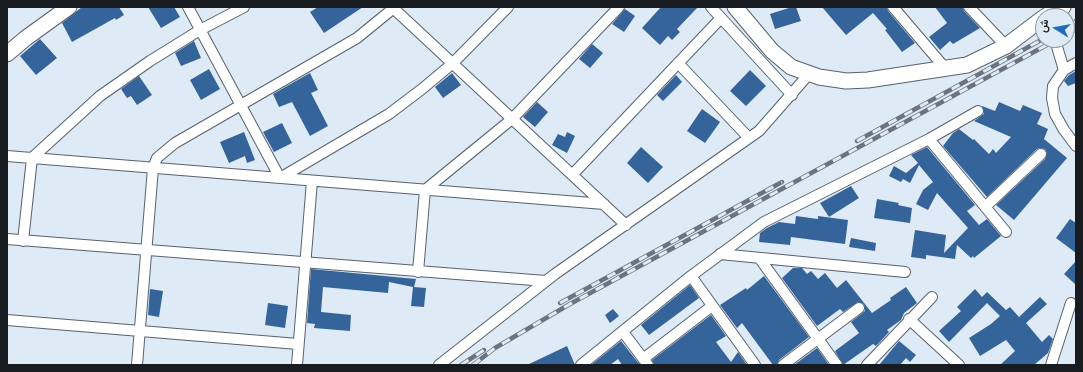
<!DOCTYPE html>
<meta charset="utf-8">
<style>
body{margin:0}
#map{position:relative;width:1083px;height:372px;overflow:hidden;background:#dfeaf7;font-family:"Roboto Condensed",Vazirmatn,sans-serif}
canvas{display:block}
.frame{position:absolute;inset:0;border:8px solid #181c21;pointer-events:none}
.north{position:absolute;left:1035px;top:8px;width:40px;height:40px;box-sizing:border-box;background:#dfeaf7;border:1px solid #8f98a1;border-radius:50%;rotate:281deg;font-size:11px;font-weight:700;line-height:16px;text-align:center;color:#181c21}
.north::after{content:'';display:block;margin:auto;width:14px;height:18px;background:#1e6cbb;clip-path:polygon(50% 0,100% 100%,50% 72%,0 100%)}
</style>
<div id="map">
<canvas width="1083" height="372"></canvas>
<div class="frame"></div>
<div class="north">ش</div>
</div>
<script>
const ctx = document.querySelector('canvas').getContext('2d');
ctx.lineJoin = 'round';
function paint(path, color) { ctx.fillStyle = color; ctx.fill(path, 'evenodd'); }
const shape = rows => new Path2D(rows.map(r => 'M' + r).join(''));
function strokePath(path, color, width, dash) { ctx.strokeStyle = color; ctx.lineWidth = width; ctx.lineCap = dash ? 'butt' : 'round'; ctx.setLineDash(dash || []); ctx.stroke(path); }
const building = shape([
 [82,7,119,7,124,15,116,20,115,18,72,42,62,23],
 [148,7,174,7,180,17,161,28],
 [318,7,363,7,324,33,310,12],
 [661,7,698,7,677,29,680,32,672,40,668,36,660,45,642,28],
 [792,7,796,7,801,21,775,29,770,14],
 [822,7,887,7,888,11,915,43,902,52,885,30,887,29,873,13,846,35],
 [935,7,963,7,964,11,980,28,953,44,950,41,940,50,929,37,947,23],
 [625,9,635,16,624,32,612,24],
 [40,39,57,58,36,75,20,56],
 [194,41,201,58,181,66,175,53],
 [592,44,603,53,590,68,579,59],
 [209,69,220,89,201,100,190,80],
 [750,70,766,86,746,106,730,91],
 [1076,71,1076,83,1068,86,1064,81,1069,75],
 [310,73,318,90,311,93,328,126,310,136,292,102,279,107,273,94],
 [452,73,461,85,443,98,435,87],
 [676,75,682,82,663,101,657,95],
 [139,76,152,95,137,105,131,96,127,98,121,89],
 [537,102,548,112,535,127,523,117],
 [999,102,1020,111,1023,105,1042,113,1037,124,1048,129,1044,139,1067,158,1014,220,996,205,1045,159,1047,153,1045,149,1040,148,1037,149,987,197,943,146,953,133,959,129,973,140,974,139,989,154,993,149,996,153,1011,137,974,121,984,114,982,106,995,111],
 [702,109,720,122,705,143,687,131],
 [282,123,292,143,274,152,263,132],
 [244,132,255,160,247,163,245,156,229,163,220,142],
 [567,132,575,136,567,153,552,145,558,134,565,137],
 [641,147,663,167,648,183,627,163],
 [927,147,975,205,967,211,979,225,987,219,1001,236,974,258,973,256,971,258,957,245,955,259,926,255,926,259,911,257,915,230,946,235,944,253,968,228,937,193,928,210,916,204,923,190,933,182,919,165,910,183,903,179,901,182,889,176,894,166,906,173,918,163,911,155],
 [851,186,859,198,829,217,820,203],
 [877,199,899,203,898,205,912,208,910,223,874,218],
 [796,216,818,219,818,216,848,220,845,244,791,237,790,245,759,242,760,233,767,228,779,222,795,224],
 [1070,219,1076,223,1076,253,1056,238],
 [851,238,876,243,875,251,849,247],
 [1076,261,1076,285,1064,274],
 [793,268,802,268,807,274,811,271,818,279,825,273,837,288,846,280,872,313,891,300,890,298,906,287,917,303,904,313,901,320,887,330,889,332,876,346,873,344,843,365,835,351,859,333,851,322,865,311,864,304,858,302,843,312,840,309,817,326,782,278],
 [311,269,416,279,414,287,426,288,424,307,411,306,413,287,389,282,388,293,323,287,321,312,351,315,350,331,314,328,315,324,307,323],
 [764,276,809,337,779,360,777,365,773,365,742,323,737,328,720,305,746,288,747,290],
 [690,285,699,298,649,335,641,325],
 [150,289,163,291,159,317,148,315],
 [975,289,982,297,987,292,1006,310,1010,307,1019,317,1040,297,1047,304,1026,323,1042,342,1049,335,1053,339,1048,353,1034,365,1000,365,1015,351,1006,340,980,356,969,338,991,324,1000,316,987,303,949,342,939,331,961,311,957,307],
 [268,303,288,306,285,328,265,325],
 [613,309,619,316,610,323,605,315],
 [711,315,726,336,716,342,731,362,738,352,747,365,654,365,652,360],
 [621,341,640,365,622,365,618,359,610,365,591,365],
 [899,341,916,355,910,362,906,358,900,365,879,365],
 [567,346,575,365,527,365],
 [817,348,829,365,794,365]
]);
const street = shape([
 [188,7,280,178,389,114,422,89,453,63,508,7],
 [392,7,626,225],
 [711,7,792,95],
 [893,7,945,68],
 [969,7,1006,46],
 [1055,40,1064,70],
 [678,63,749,138],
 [1076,63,1064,70,1053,86,1052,98,1055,114,1064,130,1076,146],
 [929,139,1006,232],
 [7,156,604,204],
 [572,175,721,18],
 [985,207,1041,154],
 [7,239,546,281],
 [23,241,32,158,100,96,150,61,200,30,244,7],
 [720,254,905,272],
 [760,259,837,365],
 [418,272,425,190,512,119,619,7],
 [691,276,755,365],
 [909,319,959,365],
 [7,320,298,344],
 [623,332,648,365],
 [643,359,712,306],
 [137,365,153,168,157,158,175,143,357,38,395,7],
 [297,365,312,181],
 [439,365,555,274,759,131,809,74],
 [581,365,691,276,764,222,929,139,978,111],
 [783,365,859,308],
 [867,365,932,297],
 [1051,365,1071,303]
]);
const secondary = shape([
 [735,7,772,51,791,67,819,77,846,81,868,80,967,65,1006,46,1043,18],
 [1046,16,1063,7],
 [7,54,26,38,69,7]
]);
const rail = shape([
 [1067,26,1076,21],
 [1067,34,1076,29],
 [857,141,1043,39],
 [560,303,782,182],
 [461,365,484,350],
 [473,365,495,348,570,304,1056,40]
]);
paint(building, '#35649a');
strokePath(street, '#58616d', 12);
strokePath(secondary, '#58616d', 17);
strokePath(street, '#fff', 10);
strokePath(secondary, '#fff', 15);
strokePath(rail, '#6c737c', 4.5);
strokePath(rail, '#dfeaf7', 3, [9]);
</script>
